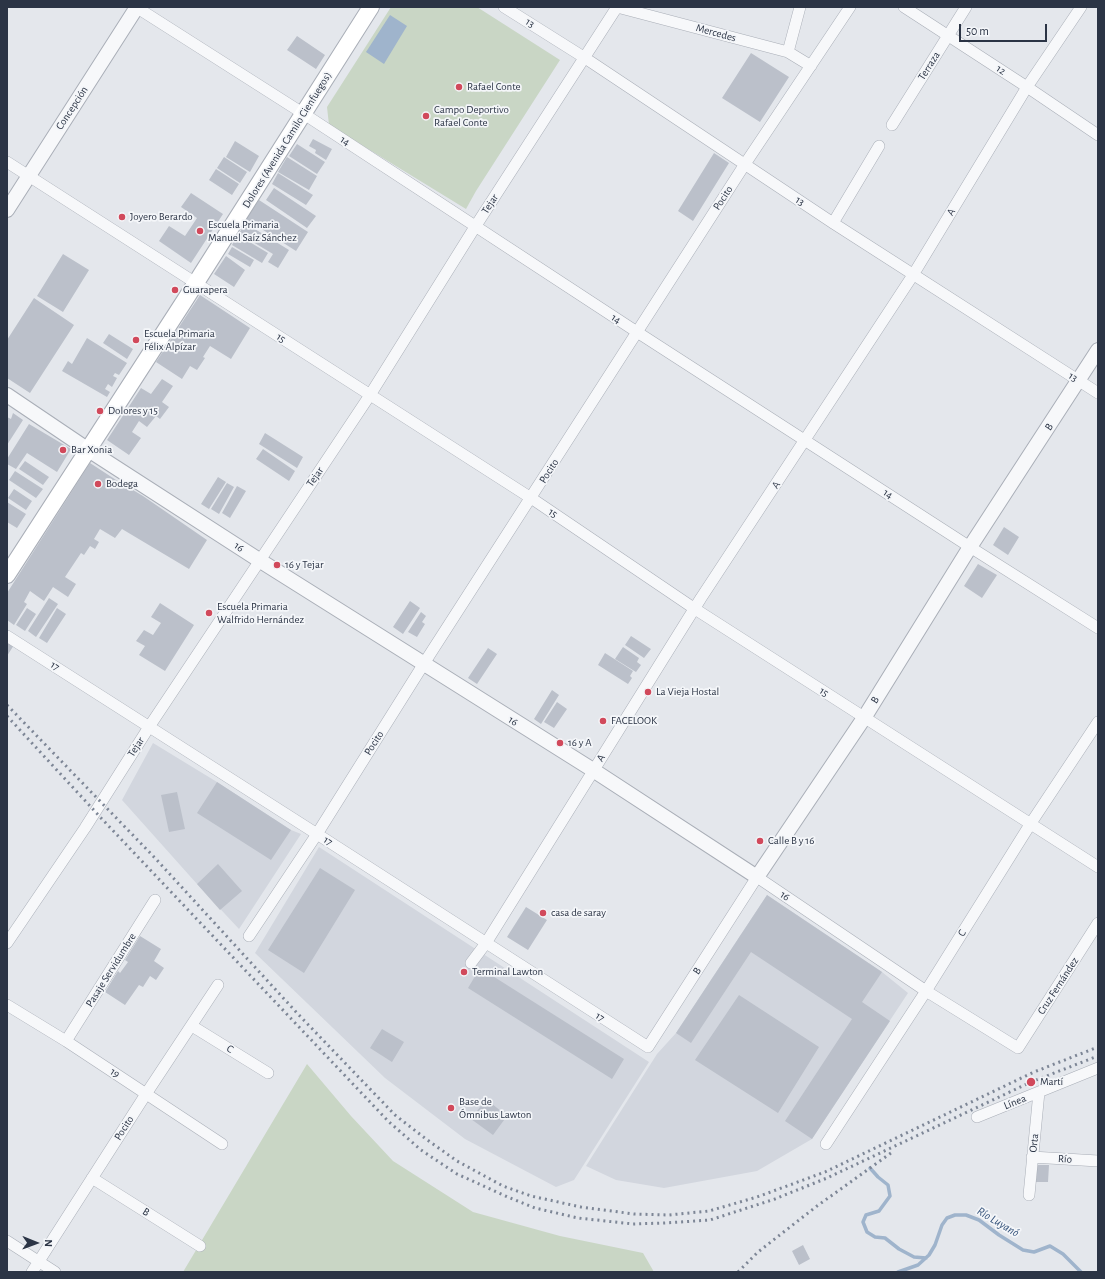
<!DOCTYPE html>
<meta charset="utf-8">
<style>
body{margin:0}
#map{position:relative;width:1105px;height:1279px;overflow:hidden;background:#e4e7ec;font-family:"Alegreya Sans",sans-serif}
canvas{display:block}
.frame{position:absolute;inset:0;border:8px solid #2b3445;pointer-events:none}
.north{position:absolute;left:16px;top:1223px;width:40px;height:40px;-webkit-text-stroke:3px #f4f6f9;paint-order:stroke;rotate:91deg;font-size:11px;font-weight:700;line-height:16px;text-align:center;color:#2b3445}
.north::after{content:'';display:block;margin:auto;width:14px;height:18px;background:#2b3445;clip-path:polygon(50% 0,100% 100%,50% 72%,0 100%)}
.scale{position:absolute;left:959px;top:24px;width:88px;height:18px;box-sizing:border-box;border:2px solid #2b3445;border-top:0;padding-left:5px;font-size:12px;line-height:14px;white-space:nowrap;color:#2b3445;-webkit-text-stroke:3px #f4f6f9;paint-order:stroke}
</style>
<div id="map">
<canvas width="1105" height="1279"></canvas>
<div class="frame"></div>
<div class="north">N</div>
<div class="scale">50 m</div>
</div>
<script>
const ctx = document.querySelector('canvas').getContext('2d');
ctx.lineJoin = 'round';
function paint(path, color) { ctx.fillStyle = color; ctx.fill(path, 'evenodd'); }
const shape = rows => new Path2D(rows.map(r => 'M' + r).join(''));
function strokePath(path, color, width, dash) { ctx.strokeStyle = color; ctx.lineWidth = width; ctx.lineCap = dash ? 'butt' : 'round'; ctx.setLineDash(dash || []); ctx.stroke(path); }
function label(font, color, halo, rows, align = 'center') {
  ctx.font = font + ' "Alegreya Sans",sans-serif'; ctx.lineWidth = 3.5; ctx.setLineDash([]); ctx.textBaseline = 'middle'; ctx.strokeStyle = halo; ctx.fillStyle = color; for (const [text, x, y, turn = 0] of rows) {
    ctx.save(); ctx.translate(x, y); ctx.rotate((+turn || 0) * Math.PI / 180); ctx.textAlign = isNaN(turn) ? turn : align; if (halo) ctx.strokeText(text, 0, 0); ctx.fillText(text, 0, 0); ctx.restore();
  }
}
const built = shape([
 [153,743,217,782,291,830,301,834,239,929,197,884,122,800],
 [319,847,649,1062,574,1180,556,1187,465,1139,385,1078,255,953],
 [767,895,882,972,908,993,812,1139,757,1171,664,1188,616,1180,586,1166,657,1054,676,1033]
]);
const green = shape([
 [391,7,477,7,560,60,476,191,466,209,329,125,327,107],
 [307,1064,351,1116,393,1161,473,1212,560,1236,643,1253,654,1272,183,1272]
]);
const water = shape([
 [390,15,407,26,384,64,366,52]
]);
const stream = shape([
 [870,1168,878,1177,888,1185,890,1196,879,1211,866,1215,863,1222,867,1232,875,1237,885,1238,899,1249,914,1257,926,1258],
 [898,1272,918,1265,929,1255,935,1245,942,1225,947,1218,955,1215,966,1215,979,1220,999,1235,1023,1250,1034,1252,1050,1246,1063,1254,1081,1272]
]);
const building = shape([
 [297,36,325,55,316,69,287,50],
 [751,53,789,77,760,122,722,98],
 [313,139,332,149,326,160,315,153,316,150,309,146],
 [235,141,259,156,250,172,226,157],
 [297,144,325,162,317,174,289,156],
 [714,153,729,163,693,221,678,211],
 [224,157,247,172,240,183,217,168],
 [287,157,317,176,309,190,278,172],
 [216,169,239,184,232,195,209,180],
 [278,173,313,195,306,205,272,184],
 [274,188,316,216,307,228,266,200],
 [191,193,223,214,191,263,159,241,169,226,185,236,197,218,181,207],
 [259,200,308,232,296,251,246,219],
 [245,223,289,250,278,268,268,262,273,254,243,236,241,240,237,237],
 [243,238,268,253,262,263,232,245,235,239,241,243],
 [232,247,254,260,250,267,228,254],
 [63,254,89,270,63,312,37,296],
 [226,256,245,270,234,287,214,274],
 [200,295,250,328,231,359,210,346,203,357,205,358,197,370,190,366,182,379,156,362],
 [34,298,74,325,30,393,7,378,7,340],
 [109,334,133,349,127,359,103,343],
 [87,338,127,363,119,375,115,373,113,376,117,378,112,387,108,384,105,389,110,392,107,397,62,371,68,361,72,364],
 [162,379,173,386,162,402,169,407,160,419,156,416,147,427,139,421,132,432,141,438,129,455,107,440,141,388,151,394],
 [13,413,23,420,7,445,7,417,11,419],
 [29,424,71,449,57,472,27,453,16,469,7,464,7,459],
 [265,433,303,457,297,468,259,444],
 [263,449,295,471,289,481,256,459],
 [25,461,49,477,43,485,19,469],
 [90,463,133,491,133,490,143,496,207,540,189,569,122,529,115,538,100,529,94,539,99,542,95,549,90,546,84,555,81,553,65,577,76,584,68,597,53,587,44,601,30,591,24,602,27,604,14,625,7,620,7,593],
 [15,471,43,489,36,498,9,480],
 [218,477,226,482,209,509,201,504],
 [227,483,234,487,219,514,211,509],
 [237,486,246,491,230,518,222,513],
 [14,489,32,501,26,510,8,498],
 [7,502,26,514,17,528,7,522],
 [1004,527,1019,537,1008,555,993,545],
 [978,564,997,575,982,598,964,586],
 [49,598,58,604,36,637,28,631],
 [410,601,420,608,403,634,393,627],
 [160,603,194,625,165,671,139,655,145,646,136,641,144,630,153,635,161,623,151,617],
 [27,608,36,614,25,631,16,625],
 [57,608,66,614,47,643,39,638],
 [421,612,426,616,422,622,425,624,417,637,408,632],
 [631,636,651,649,644,658,625,645],
 [7,641,14,645,7,656],
 [623,647,639,658,637,662,641,665,636,672,615,659],
 [488,648,497,654,477,684,468,678],
 [605,653,633,671,630,676,632,678,628,684,598,665],
 [552,690,559,695,541,724,534,719],
 [557,702,567,709,554,728,544,722],
 [217,782,291,830,271,860,197,813],
 [177,792,185,829,169,832,161,795],
 [218,864,242,891,220,910,197,884],
 [320,868,355,890,304,973,268,950],
 [767,895,882,972,862,1002,890,1021,812,1139,785,1121,852,1019,751,952,691,1043,676,1033],
 [526,907,547,920,528,950,507,937],
 [140,936,161,949,154,961,164,968,156,980,150,976,143,987,139,985,125,1005,105,992,118,971,120,973,128,962,125,960],
 [480,968,624,1059,612,1079,468,988],
 [739,995,819,1047,778,1113,695,1060],
 [382,1029,404,1042,392,1062,370,1048],
 [486,1099,507,1116,493,1135,471,1119],
 [1037,1165,1049,1165,1048,1182,1036,1182],
 [803,1245,810,1259,799,1265,792,1251]
]);
const minor = shape([
 [136,7,304,114,637,332,970,547,1098,628],
 [504,7,585,58,833,223,1098,393],
 [617,7,788,52,811,66],
 [904,7,1027,87,1098,135],
 [788,52,800,7],
 [892,125,966,7],
 [7,162,531,498,695,609,1098,867],
 [833,223,879,146],
 [7,636,317,834,648,1047,757,877,926,991,1018,1048,1098,923],
 [249,936,317,834,423,665,745,164,850,7],
 [7,943,85,828,149,727,370,395,475,227,617,7],
 [471,963,486,943,701,598,913,275,1027,87,1081,7],
 [7,1005,66,1041,222,1144],
 [192,1026,268,1073],
 [66,1041,155,900],
 [977,1117,1098,1068],
 [826,1144,926,991,1031,823,1098,722],
 [1032,1157,1098,1161],
 [92,1178,200,1246],
 [1029,1195,1039,1092],
 [7,1241,55,1272],
 [32,1272,146,1094,218,985]
]);
const tertiary = shape([
 [7,210,137,7],
 [7,395,87,449,259,560,593,770,757,877,864,718,970,547,1098,350]
]);
const secondary = shape([
 [7,575,185,300,371,7]
]);
const rail = shape([
 [7,705,155,858,297,1013,395,1115,426,1139,457,1161,503,1186,531,1196,581,1207,634,1214,669,1215,709,1211,757,1197,825,1172,1034,1072,1098,1047],
 [7,716,102,819,388,1121,421,1150,457,1174,510,1198,535,1208,578,1218,633,1224,665,1223,710,1220,775,1199,827,1178,1031,1082,1098,1056],
 [738,1272,758,1252,817,1206,891,1153]
]);
const markers = [
 [459,87,4,"#d1495b"],
 [426,116,4,"#d1495b"],
 [122,217,4,"#d1495b"],
 [200,231,4,"#d1495b"],
 [175,290,4,"#d1495b"],
 [136,340,4,"#d1495b"],
 [100,411,4,"#d1495b"],
 [63,450,4,"#d1495b"],
 [98,484,4,"#d1495b"],
 [277,565,4,"#d1495b"],
 [209,613,4,"#d1495b"],
 [648,692,4,"#d1495b"],
 [603,721,4,"#d1495b"],
 [560,743,4,"#d1495b"],
 [760,841,4,"#d1495b"],
 [543,913,4,"#d1495b"],
 [464,972,4,"#d1495b"],
 [1031,1082,5,"#d1495b"],
 [451,1108,4,"#d1495b"]
];
const streetNames = [
 ["13",530,23,32],
 ["Mercedes",716,33,15],
 ["Terraza",929,66,-58],
 ["12",1001,70,33],
 ["Concepción",72,108,-57],
 ["Dolores (Avenida Camilo Cienfuegos)",287,140,-58],
 ["14",345,141,33],
 ["Pocito",723,198,-57],
 ["13",800,201,34],
 ["Tejar",490,204,-57],
 ["A",951,212,-59],
 ["14",616,319,33],
 ["15",281,338,33],
 ["13",1073,377,33],
 ["B",1049,427,-57],
 ["Pocito",549,471,-58],
 ["Tejar",315,477,-56],
 ["A",776,485,-56],
 ["14",888,494,33],
 ["15",553,513,34],
 ["16",239,547,33],
 ["17",55,666,33],
 ["15",824,692,33],
 ["B",875,700,-58],
 ["16",513,721,32],
 ["Pocito",374,743,-58],
 ["Tejar",136,747,-57],
 ["A",601,758,-58],
 ["17",328,841,33],
 ["16",785,896,34],
 ["C",962,933,-58],
 ["Pasaje Servidumbre",111,970,-58],
 ["B",697,971,-57],
 ["Cruz Fernández",1058,986,-57],
 ["17",600,1017,33],
 ["C",230,1049,32],
 ["19",115,1073,34],
 ["Línea",1015,1102,-22],
 ["Pocito",124,1128,-58],
 ["Orta",1034,1143,-84],
 ["Río",1065,1159,3],
 ["B",146,1212,32]
];
const poiNames = [
 ["Rafael Conte",467,87],
 ["Campo Deportivo",434,110],
 ["Rafael Conte",434,123],
 ["Joyero Berardo",130,217],
 ["Escuela Primaria",208,225],
 ["Manuel Saíz Sánchez",208,238],
 ["Guarapera",183,290],
 ["Escuela Primaria",144,334],
 ["Félix Alpízar",144,347],
 ["Dolores y 15",108,411],
 ["Bar Xonia",71,450],
 ["Bodega",106,484],
 ["16 y Tejar",285,565],
 ["Escuela Primaria",217,607],
 ["Walfrido Hernández",217,620],
 ["La Vieja Hostal",656,692],
 ["FACELOOK",611,721],
 ["16 y A",568,743],
 ["Calle B y 16",768,841],
 ["casa de saray",551,913],
 ["Terminal Lawton",472,972],
 ["Martí",1040,1082],
 ["Base de",459,1102],
 ["Ómnibus Lawton",459,1115]
];
const waterNames = [
 ["Río Luyanó",998,1222,31]
];
paint(built, '#d2d6de');
paint(green, '#c9d6c5');
paint(water, '#9fb4cc');
strokePath(stream, '#9fb4cc', 3.5);
paint(building, '#bbc0ca');
strokePath(minor, '#a9aeb7', 12);
strokePath(tertiary, '#a9aeb7', 16);
strokePath(secondary, '#a9aeb7', 18);
strokePath(minor, '#f7f8fa', 11);
strokePath(tertiary, '#f7f8fa', 14);
strokePath(secondary, '#fff', 16);
strokePath(rail, '#7d8696', 3, [2, 4]);
for (const [x, y, r, color] of markers) { const dot = new Path2D(); dot.arc(x, y, r, 0, 2 * Math.PI); ctx.fillStyle = color; ctx.fill(dot); strokePath(dot, '#f4f6f9', 1.5); }
label('11px', '#2b3445', '#f4f6f9', streetNames);
label('11px', '#2b3445', '#f4f6f9', poiNames, 'left');
label('italic 12px', '#34527a', '#f4f6f9', waterNames);
</script>
